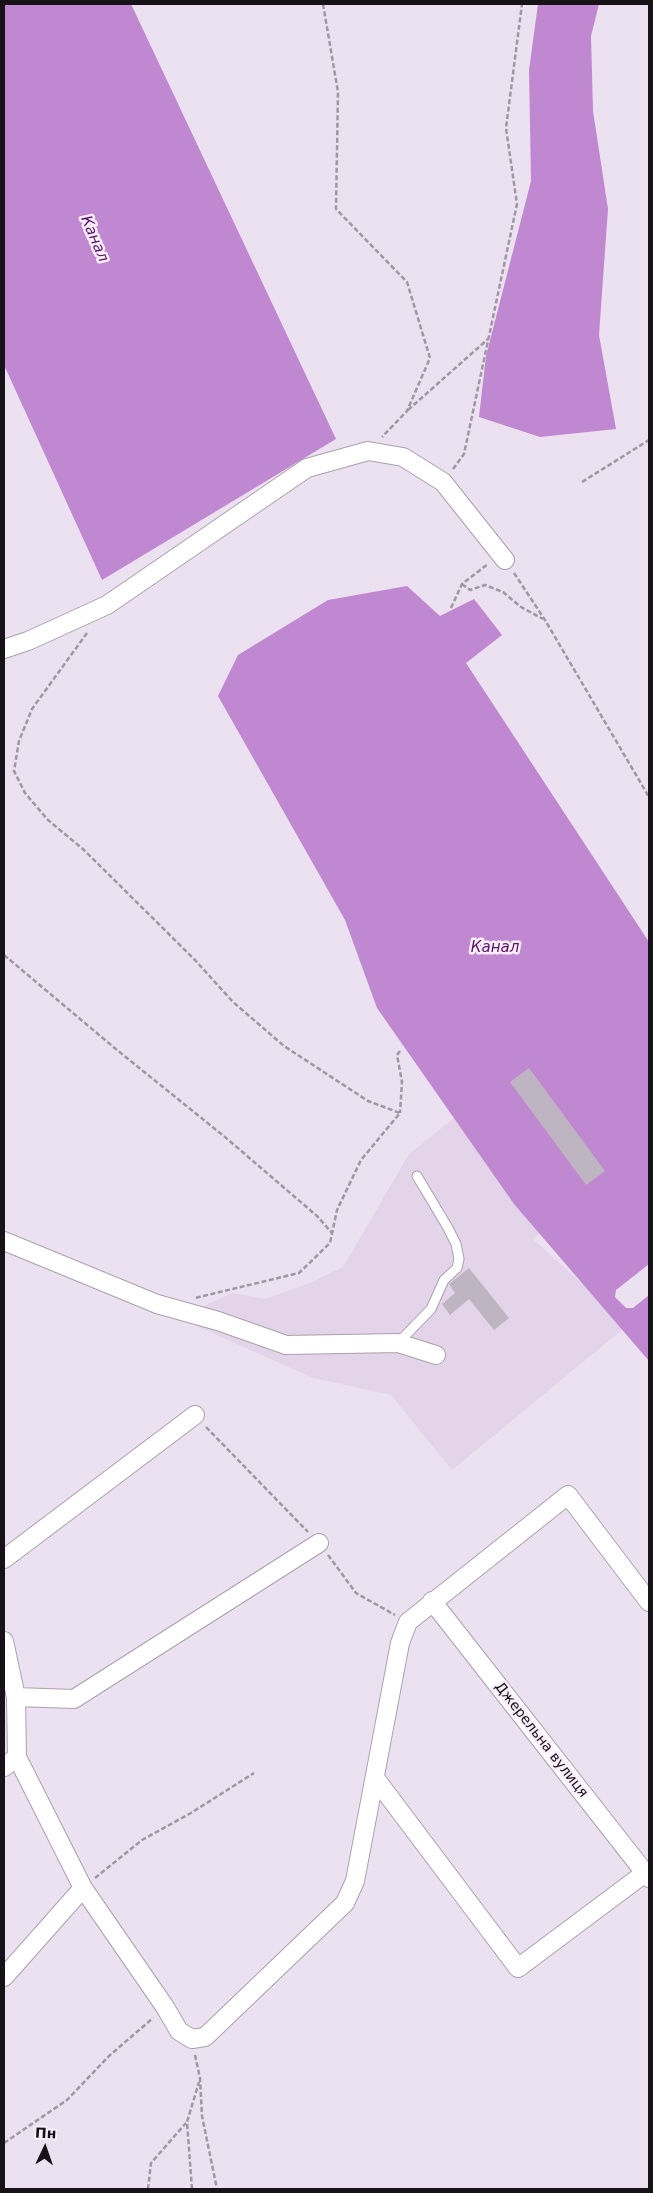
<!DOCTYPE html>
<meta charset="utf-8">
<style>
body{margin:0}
#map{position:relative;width:653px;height:2193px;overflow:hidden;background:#ece1f0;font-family:"DejaVu Sans",sans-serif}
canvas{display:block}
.frame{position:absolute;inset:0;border:5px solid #161217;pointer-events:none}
.north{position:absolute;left:20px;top:2123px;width:50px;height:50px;-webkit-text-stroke:4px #faeefd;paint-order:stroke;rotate:3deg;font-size:14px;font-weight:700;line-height:20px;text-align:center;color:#161217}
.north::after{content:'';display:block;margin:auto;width:18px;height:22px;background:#161217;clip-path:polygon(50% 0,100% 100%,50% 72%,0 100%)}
</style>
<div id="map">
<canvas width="653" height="2193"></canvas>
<div class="frame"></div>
<div class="north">Пн</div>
</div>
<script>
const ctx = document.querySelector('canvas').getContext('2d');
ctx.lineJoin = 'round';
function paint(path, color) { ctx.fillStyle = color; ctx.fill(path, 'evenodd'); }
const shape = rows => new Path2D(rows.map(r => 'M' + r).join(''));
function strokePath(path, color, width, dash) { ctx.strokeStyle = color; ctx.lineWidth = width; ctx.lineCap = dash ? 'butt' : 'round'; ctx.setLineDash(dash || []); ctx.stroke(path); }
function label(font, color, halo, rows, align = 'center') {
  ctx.font = font + ' "DejaVu Sans",sans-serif'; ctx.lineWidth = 5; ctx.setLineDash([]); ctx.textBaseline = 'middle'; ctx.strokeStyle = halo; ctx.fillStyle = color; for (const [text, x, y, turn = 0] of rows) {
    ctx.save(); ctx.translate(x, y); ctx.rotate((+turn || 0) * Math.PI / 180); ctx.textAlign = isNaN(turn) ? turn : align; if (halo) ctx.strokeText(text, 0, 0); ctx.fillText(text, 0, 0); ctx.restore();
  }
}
const built = shape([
 [528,1059,620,1171,533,1239,628,1325,452,1470,391,1395,313,1378,194,1325,204,1306,232,1293,265,1299,310,1283,343,1267,409,1154]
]);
const water = shape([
 [4,4,131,4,336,439,102,580,4,365],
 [538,4,599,4,591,36,593,111,608,209,599,335,616,429,540,437,479,417,486,356,531,181,529,70],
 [407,586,440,616,474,599,502,635,466,663,649,942,649,1361,514,1204,377,1008,345,920,218,696,238,655,328,600]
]);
const pier = shape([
 [649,1264,649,1295,633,1308,626,1308,615,1297,616,1290]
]);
const building = shape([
 [529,1068,605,1171,586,1185,510,1082],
 [469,1268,509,1318,494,1330,469,1299,450,1315,442,1304,455,1293,449,1284]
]);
const path = shape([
 [323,4,338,92,336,209,407,282,430,358,407,411,382,437],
 [408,410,488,339],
 [453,469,464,454,517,204,506,128,522,4],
 [582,482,649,440],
 [514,573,545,620,649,797],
 [462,584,470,590,485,585,503,592,521,607,543,619],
 [451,608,462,584,488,564],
 [87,633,32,709,19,741,14,771,25,793,48,820,84,850,195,960,233,1002,284,1046,368,1101,400,1113,361,1160,337,1210,330,1243,299,1273,195,1298],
 [4,955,117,1050,225,1137,317,1216,332,1233],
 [400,1051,397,1055,402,1082,400,1113],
 [206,1427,308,1532],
 [328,1555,356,1593,395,1615],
 [95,1878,142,1840,191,1813,254,1773],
 [195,2055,200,2078,202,2116,217,2189],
 [4,2143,67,2100,109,2056,153,2018],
 [148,2189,151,2163,186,2123],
 [192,2189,187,2122,199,2082]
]);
const service = shape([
 [398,1343,431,1309,444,1280,457,1268,459,1259,456,1244,448,1228,417,1176]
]);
const minor = shape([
 [4,649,28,641,107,605,307,468,368,451,403,457,443,482,505,560],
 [4,1241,157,1304,218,1321,286,1345,398,1343,436,1355],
 [4,1559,195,1415],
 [432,1601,649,1878],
 [4,1641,16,1697,17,1757,83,1888,165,2007,179,2031,192,2039,205,2037,345,1903,355,1881,400,1643,408,1622,568,1495,649,1602],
 [16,1697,74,1699,319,1543],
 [4,1767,17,1757],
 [375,1778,518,1968,645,1873],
 [4,1977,83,1888]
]);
const streetNames = [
 ["Джерельна вулиця",541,1740,52]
];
const waterNames = [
 ["Канал",94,239,67],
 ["Канал",495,948]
];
paint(built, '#e4d4e9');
paint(water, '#c088d1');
paint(pier, '#ece1f0');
paint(building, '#beb4c2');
strokePath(service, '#aaa0ae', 11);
strokePath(minor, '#aaa0ae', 20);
strokePath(path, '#9f97a2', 2.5, [5, 2.5]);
strokePath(service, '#fff', 9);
strokePath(minor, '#fff', 18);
label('14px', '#161217', '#faeefd', streetNames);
label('italic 15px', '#58116b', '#faeefd', waterNames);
</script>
